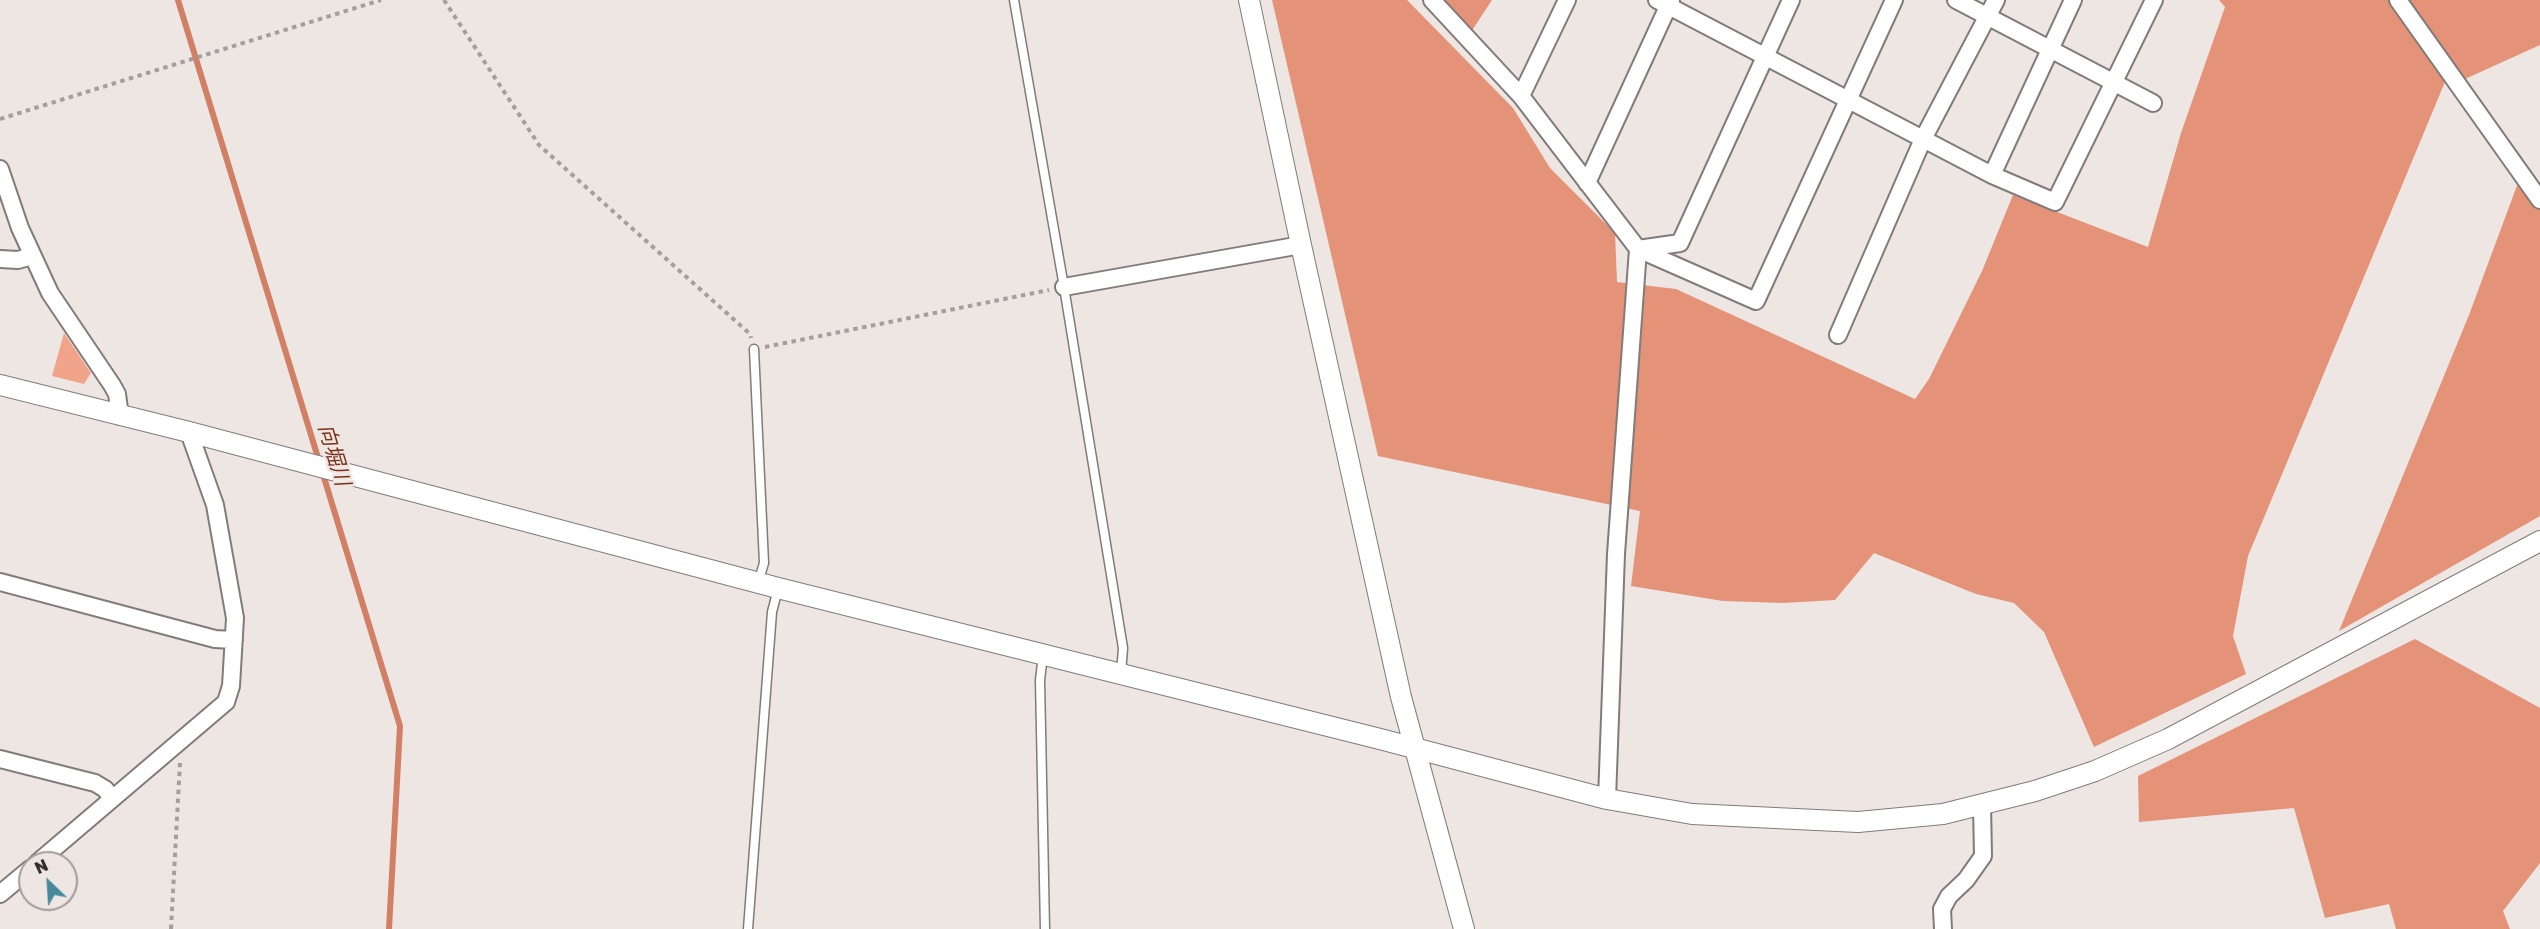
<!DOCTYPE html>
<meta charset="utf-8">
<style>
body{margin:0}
#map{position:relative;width:2540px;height:929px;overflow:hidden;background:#eee6e3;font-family:"Golos Text",sans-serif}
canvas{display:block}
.north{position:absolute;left:18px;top:851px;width:60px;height:60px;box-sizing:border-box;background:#eee6e3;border:2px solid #a19b99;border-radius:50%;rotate:335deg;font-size:16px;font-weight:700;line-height:24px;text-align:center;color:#2e2b2a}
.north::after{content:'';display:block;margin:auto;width:21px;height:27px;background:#47889a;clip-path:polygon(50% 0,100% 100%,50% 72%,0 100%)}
</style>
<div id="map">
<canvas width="2540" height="929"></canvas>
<div class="north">N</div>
</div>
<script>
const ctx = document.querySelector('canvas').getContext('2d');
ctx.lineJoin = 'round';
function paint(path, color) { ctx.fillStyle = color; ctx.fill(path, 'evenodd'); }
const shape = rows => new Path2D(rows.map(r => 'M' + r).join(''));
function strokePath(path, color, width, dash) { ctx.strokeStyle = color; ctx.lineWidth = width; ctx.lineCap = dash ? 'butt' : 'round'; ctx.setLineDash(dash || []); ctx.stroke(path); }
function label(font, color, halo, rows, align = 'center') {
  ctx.font = font + ' "Golos Text","Noto Sans JP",sans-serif'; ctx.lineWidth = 5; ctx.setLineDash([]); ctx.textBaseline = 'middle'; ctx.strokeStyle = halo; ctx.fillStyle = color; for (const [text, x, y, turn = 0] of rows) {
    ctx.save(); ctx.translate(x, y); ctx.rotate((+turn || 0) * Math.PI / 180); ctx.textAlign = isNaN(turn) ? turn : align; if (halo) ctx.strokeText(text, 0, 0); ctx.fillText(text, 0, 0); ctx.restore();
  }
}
const green = shape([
 [64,333,91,373,84,384,52,376]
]);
const forest = shape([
 [1272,0,1407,0,1513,108,1550,168,1615,233,1617,282,1676,289,1915,399,1929,379,1982,271,2013,195,2148,247,2181,133,2225,7,2219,0,2540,0,2540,45,2465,79,2452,65,2248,556,2233,636,2246,674,2094,747,2044,632,2014,603,1976,594,1874,553,1835,600,1783,603,1723,601,1631,586,1640,511,1378,456],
 [1442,0,1492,0,1471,32],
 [2522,172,2540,190,2540,516,2339,631,2469,315],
 [2415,639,2540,708,2540,863,2503,911,2510,929,2396,929,2389,904,2325,918,2294,808,2139,822,2138,776]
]);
const stream = shape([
 [178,0,319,461],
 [322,471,400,726,389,929]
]);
const path = shape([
 [444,0,539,145,750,334,751,338],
 [0,119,381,0],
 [765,347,1049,290],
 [171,929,180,763]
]);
const service = shape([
 [1014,0,1064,287,1123,648,1121,674],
 [754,349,764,563,758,583],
 [1043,655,1040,680,1045,929],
 [748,929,772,612,778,589]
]);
const minor = shape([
 [1432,0,1521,96,1638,249,1756,301,1894,0],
 [1657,0,1992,175,2055,202,2154,0],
 [1956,0,2153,103],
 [2398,0,2540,200],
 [1521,96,1567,0],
 [0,169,20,228,50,293,112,385,117,394,120,416],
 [1992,175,2073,0],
 [1587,183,1671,0],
 [1638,249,1680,243,1791,0],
 [0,259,18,260,32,256],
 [1064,287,1301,245],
 [1838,335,1923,139,1996,0],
 [0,582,215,639,234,640],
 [0,759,95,783,105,789,112,798],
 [1607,799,1616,554,1638,249],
 [37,863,226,702,231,686,235,618,215,505,189,432],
 [0,894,30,869],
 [1943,929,1942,909,1949,896,1966,880,1983,856,1982,805]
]);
const tertiary = shape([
 [1249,0,1301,245,1401,697,1464,929],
 [0,385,189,432,778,588,1380,739,1607,799,1692,814,1858,822,1943,814,2035,791,2095,771,2168,739,2540,541]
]);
const waterNames = [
 ["向堀川",334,455,73]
];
paint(green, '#f2a48b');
paint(forest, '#e49278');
strokePath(stream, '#d18066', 6);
strokePath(service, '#827b79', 11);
strokePath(minor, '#827b79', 20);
strokePath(tertiary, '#827b79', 22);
strokePath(path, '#a59e9c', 4, [4.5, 4.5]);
strokePath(service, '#fff', 8);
strokePath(minor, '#fff', 16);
strokePath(tertiary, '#fff', 20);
label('italic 21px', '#7b3118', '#eee6e3', waterNames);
</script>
